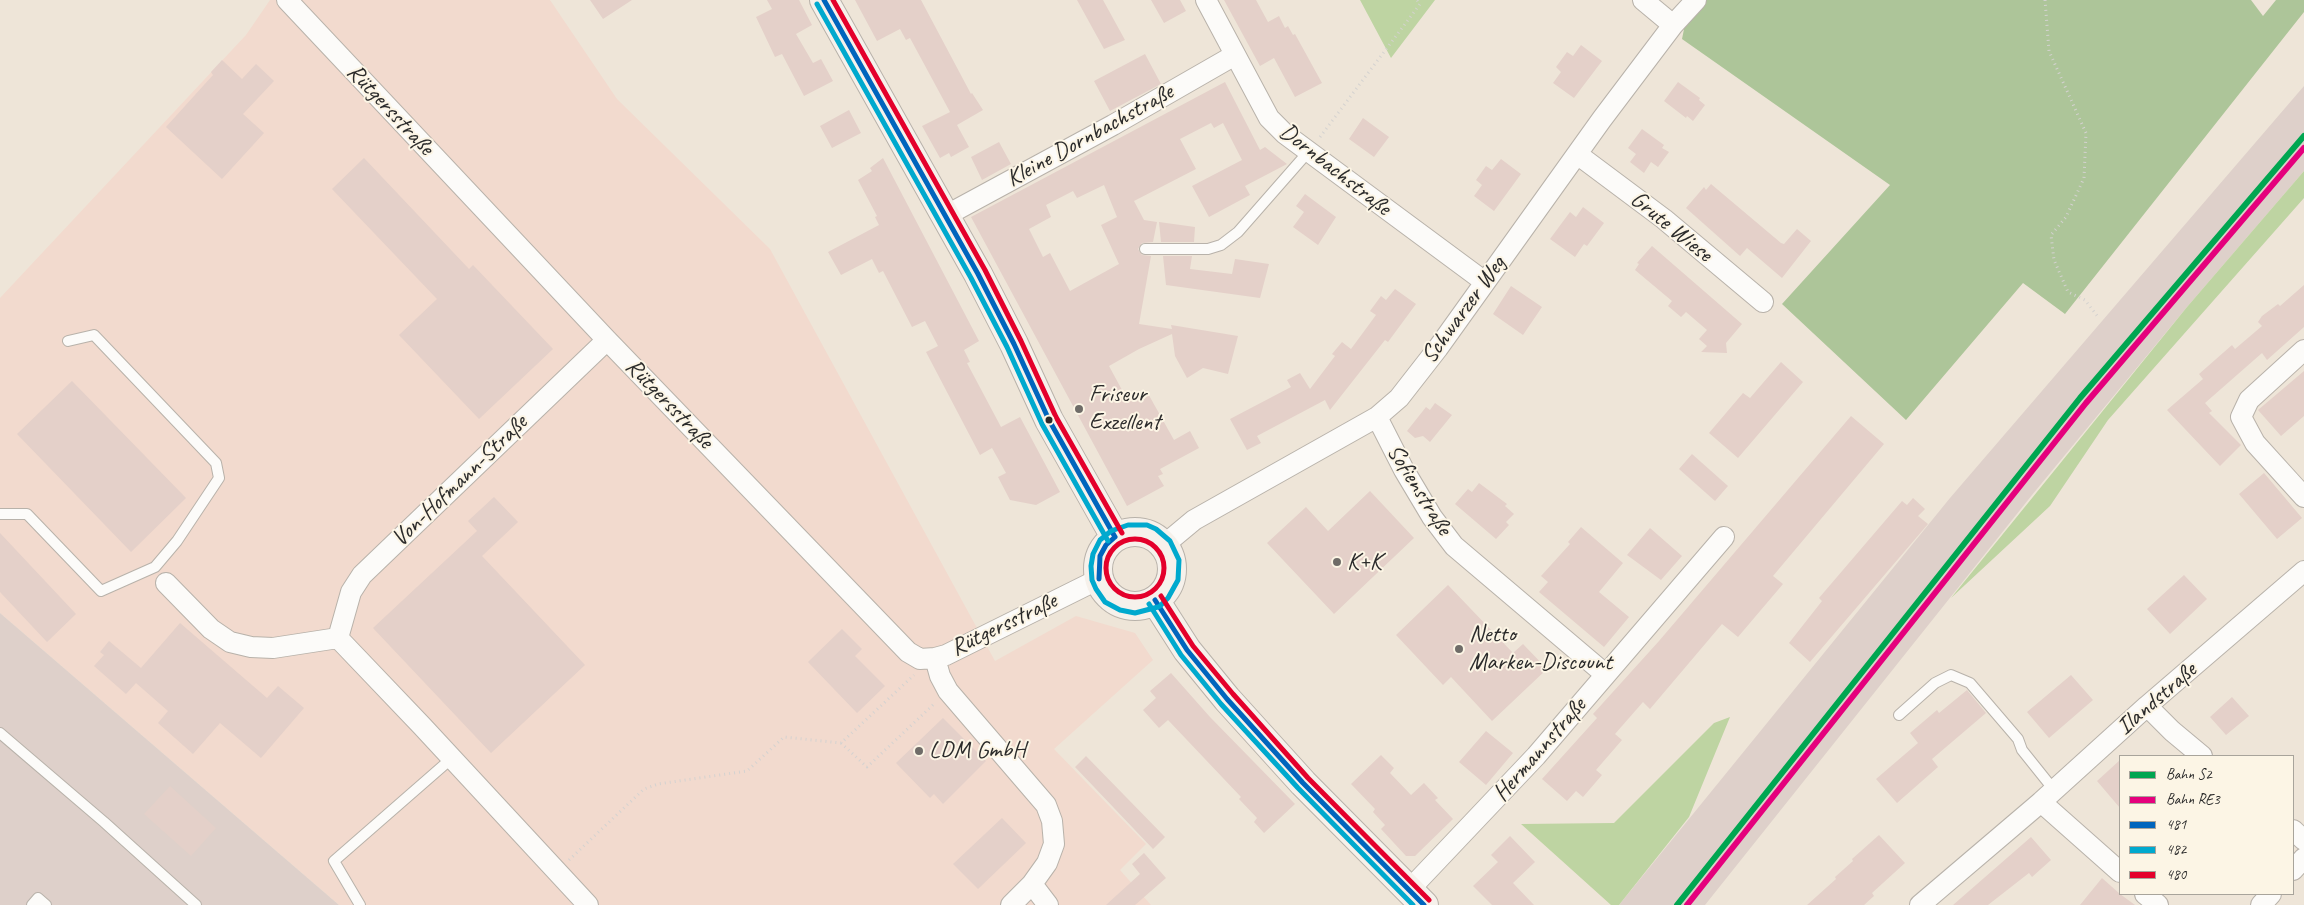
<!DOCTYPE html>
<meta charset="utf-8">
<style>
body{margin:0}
#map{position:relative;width:2304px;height:905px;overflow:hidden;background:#eee5d8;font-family:Caveat,sans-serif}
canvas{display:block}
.legend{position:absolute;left:2119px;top:755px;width:175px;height:140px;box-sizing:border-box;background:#fcf5e5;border:1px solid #a8a49b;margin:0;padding:6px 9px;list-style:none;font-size:15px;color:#2b2b2b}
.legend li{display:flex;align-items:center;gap:10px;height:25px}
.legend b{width:25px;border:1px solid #a8a49b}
</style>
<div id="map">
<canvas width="2304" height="905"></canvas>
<ul class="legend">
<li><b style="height:6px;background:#00a651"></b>Bahn S2</li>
<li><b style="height:6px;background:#e5007d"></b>Bahn RE3</li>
<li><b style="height:6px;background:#0065bd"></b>481</li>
<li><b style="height:6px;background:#00a9ce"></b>482</li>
<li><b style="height:6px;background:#e4002b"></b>480</li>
</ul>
</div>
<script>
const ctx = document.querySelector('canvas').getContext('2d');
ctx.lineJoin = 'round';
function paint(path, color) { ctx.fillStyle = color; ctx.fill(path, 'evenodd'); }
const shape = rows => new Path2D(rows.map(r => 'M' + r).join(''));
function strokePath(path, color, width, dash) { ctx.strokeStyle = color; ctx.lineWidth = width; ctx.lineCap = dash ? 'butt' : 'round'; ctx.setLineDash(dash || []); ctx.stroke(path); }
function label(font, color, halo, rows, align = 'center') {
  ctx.font = font + ' Caveat,sans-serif'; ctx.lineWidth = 4; ctx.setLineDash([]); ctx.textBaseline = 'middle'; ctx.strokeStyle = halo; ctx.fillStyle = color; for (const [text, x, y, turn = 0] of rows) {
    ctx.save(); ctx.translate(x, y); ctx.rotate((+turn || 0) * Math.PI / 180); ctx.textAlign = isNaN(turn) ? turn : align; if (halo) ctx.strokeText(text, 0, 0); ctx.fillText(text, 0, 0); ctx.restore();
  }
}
const built = shape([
 [270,0,550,0,617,99,770,249,995,661,1076,616,1135,633,1153,660,1054,749,1146,844,1120,870,1151,905,339,905,0,613,0,298,246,35]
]);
const industrial = shape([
 [2304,86,2304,171,2187,307,2032,495,1705,905,1619,905,1950,498],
 [0,613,339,905,0,905]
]);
const green = shape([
 [1360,0,1435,0,1391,58],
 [2304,171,2304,198,2108,420,2050,506,1951,598,2187,307],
 [1730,717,1689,817,1619,905,1611,905,1521,824,1614,823,1714,723]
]);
const forest = shape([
 [1690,0,2251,0,2263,16,2276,0,2304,0,2304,12,2065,314,2023,283,1906,420,1782,304,1890,185,1682,39]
]);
const building = shape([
 [590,0,632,0,603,19],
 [767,0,799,0,812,25,796,34,813,63,821,59,833,81,804,96,782,54,775,57,756,17,772,9],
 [855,0,921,0,971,94,972,93,983,110,957,125,969,147,951,157,949,153,940,158,922,126,950,112,910,38,906,40,900,29,877,41],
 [1077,0,1103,0,1125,40,1104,49],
 [1151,0,1180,0,1186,11,1164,23],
 [1224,0,1256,0,1268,22,1279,16,1285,28,1288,26,1293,35,1295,34,1322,83,1295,97,1274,58,1260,66],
 [1581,45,1602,61,1574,98,1553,83,1561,72,1556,67,1567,52,1573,56],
 [1145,54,1161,84,1110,111,1094,81],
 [222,60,242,79,256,64,274,81,243,114,264,133,222,179,166,127,213,75,211,72],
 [1225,82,1260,150,1265,147,1287,164,1245,186,1250,195,1209,217,1192,186,1242,160,1223,123,1214,128,1211,123,1180,139,1196,169,1134,201,1144,220,1157,222,1153,242,1142,243,1138,249,1142,255,1151,256,1139,324,1172,329,1171,325,1238,336,1228,374,1203,368,1187,378,1175,356,1172,334,1139,349,1109,366,1128,401,1146,390,1174,440,1190,431,1199,448,1160,469,1163,474,1158,476,1164,486,1127,506,971,217],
 [1104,185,1117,217,1101,225,1119,264,1070,291,1050,253,1043,257,1029,229,1051,217,1046,205,1073,191,1077,198],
 [1678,82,1700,98,1699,100,1705,105,1693,121,1687,116,1686,118,1664,101],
 [849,110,861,133,832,148,820,126],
 [1363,118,1389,137,1374,157,1349,139],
 [1642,129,1664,145,1662,148,1669,152,1658,167,1651,162,1644,173,1630,162,1636,154,1628,148],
 [999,142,1011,164,982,180,971,157],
 [364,158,469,269,473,265,553,349,479,419,399,335,437,299,332,189],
 [883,158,979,341,964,350,970,362,967,363,1001,427,1020,417,1060,492,1036,505,1010,500,998,477,1006,473,992,448,980,455,926,352,938,346,925,321,912,327,883,271,879,273,872,259,841,275,828,252,879,225,875,217,877,216,858,180,872,171,870,168],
 [1501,159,1521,174,1494,211,1474,196,1482,185,1476,180,1486,166,1492,170],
 [1711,184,1781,243,1784,244,1797,229,1811,241,1782,278,1747,248,1740,256,1686,208,1704,187,1706,190],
 [1305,194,1336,217,1318,245,1293,227,1304,212,1296,206],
 [1583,207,1604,223,1587,246,1584,244,1575,257,1550,239,1570,212,1576,217],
 [1159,222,1195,227,1194,242,1161,242],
 [1652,246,1742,324,1726,343,1727,353,1701,352,1707,346,1699,339,1707,330,1686,312,1681,317,1668,306,1672,301,1635,270,1639,264,1637,263],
 [1163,256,1192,256,1190,269,1232,274,1235,259,1269,264,1260,298,1166,285],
 [2304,285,2304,327,2267,360,2262,353,2205,403,2212,411,2209,413,2241,445,2220,466,2167,410,2203,379,2199,374,2232,345,2235,349,2262,326,2258,322,2262,316,2278,304,2280,306],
 [1511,286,1542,307,1523,335,1493,314],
 [1395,289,1416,304,1388,342,1385,340,1330,410,1325,400,1257,436,1261,443,1247,450,1230,419,1291,387,1287,380,1300,373,1310,389,1335,356,1332,354,1342,342,1351,349,1376,315,1370,311,1381,296,1386,300],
 [1781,362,1803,382,1738,458,1709,433,1743,393,1750,398],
 [2304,371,2304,416,2281,436,2258,410],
 [72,381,186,498,131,552,17,434],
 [1435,403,1452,415,1430,442,1423,436,1415,438,1407,431,1426,407,1430,410],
 [1851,416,1884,444,1773,576,1783,584,1738,637,1722,624,1650,709,1643,702,1615,734,1622,740,1596,770,1602,775,1583,797,1576,791,1567,801,1542,779,1597,718,1593,714,1659,641],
 [1692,454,1728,486,1715,501,1679,469],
 [2264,473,2302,518,2277,539,2239,494],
 [1479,483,1507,504,1505,506,1514,514,1506,522,1509,525,1496,539,1455,504,1468,489,1472,492],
 [1370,491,1414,538,1334,614,1267,543,1306,507,1328,531],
 [494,497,518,522,482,556,585,665,491,753,373,628,477,531,468,521],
 [1913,498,1925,509,1918,516,1928,524,1810,662,1789,643,1822,601,1819,598,1902,501,1907,505],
 [1581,527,1623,563,1599,592,1629,617,1604,647,1539,592,1548,582,1541,576,1570,544,1568,542],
 [1650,528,1682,556,1661,580,1627,555],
 [0,533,76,614,47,642,0,592],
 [2184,575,2207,599,2170,634,2147,609],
 [1448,585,1513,653,1523,644,1547,669,1492,721,1451,677,1443,685,1396,635],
 [180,623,267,698,278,686,304,708,261,758,220,723,193,754,158,723,168,711,136,683,126,694,94,666,104,655,100,652,109,641,141,668],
 [842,629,862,649,855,656,885,686,857,713,808,662],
 [1171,673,1210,717,1295,804,1264,833,1254,822,1257,818,1239,799,1241,797,1168,720,1159,728,1143,710,1156,698,1150,691],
 [2071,675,2093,700,2049,738,2027,712],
 [1967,690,1986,713,1932,759,1938,767,1897,803,1876,779,1918,743,1910,733,1937,710,1939,713],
 [2232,697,2249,716,2226,735,2210,717],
 [943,718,986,761,943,804,934,794,930,798,896,763],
 [1486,731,1513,753,1486,785,1459,762],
 [1381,755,1394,768,1390,773,1411,795,1424,783,1438,798,1435,800,1453,819,1415,856,1406,856,1381,829,1385,825,1373,812,1375,809,1351,784],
 [1086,756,1165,837,1153,849,1075,767],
 [2120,760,2120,808,2097,781],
 [170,786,216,828,191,856,144,814],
 [1002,818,1026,843,978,889,953,864],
 [1879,835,1905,863,1872,893,1874,896,1864,905,1807,905,1836,879,1835,877,1853,861,1852,859],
 [1510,836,1535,862,1513,883,1534,905,1492,905,1473,886,1498,862,1491,855],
 [2031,837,2051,860,2032,877,2029,873,1988,905,1953,905],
 [1144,853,1166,878,1135,905,1106,905,1140,874,1132,864],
 [2102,878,2120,894,2135,905,2080,905]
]);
const path = shape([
 [2045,0,2049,51,2086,133,2084,178,2066,217,2051,235,2054,260,2068,292,2085,300,2098,317],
 [1320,137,1420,4,1417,0],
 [841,743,867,767,935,703],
 [569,860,644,789,658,784,747,771,784,737,841,743,914,675]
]);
const service = shape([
 [1145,249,1208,249,1221,245,1238,232,1309,151],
 [0,514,27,514,101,591,155,567,177,541,219,478,216,463,94,335,68,341],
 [1899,715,1935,683,1951,675,1970,683,2018,739,2022,750,2054,790],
 [0,733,104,822,196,905],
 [32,905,38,898,46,905],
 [360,905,334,861,452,758]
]);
const minor = shape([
 [287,0,607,340,908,652,920,659,935,658,946,655,1099,579],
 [1206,0,1269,118,1285,134,1485,282],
 [1643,0,1673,25],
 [1577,154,1664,219,1763,302],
 [945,216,1113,125,1235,55],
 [2304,350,2249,400,2241,417,2255,443,2304,497],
 [1377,417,1404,470,1432,517,1454,546,1605,674],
 [1164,545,1194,520,1377,417,1399,398,1438,348,1602,119,1673,25,1696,0],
 [166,583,211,629,230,642,251,647,273,648,338,638],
 [935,658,940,676,948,691,1046,805,1052,821,1054,844,1047,863,1032,884,1011,905],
 [2147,706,2172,731,2202,756],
 [2041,802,2120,872],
 [2293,830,2304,840],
 [2293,870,2304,858],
 [1032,884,1048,905],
 [1410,889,1536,756,1724,537],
 [2145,894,2158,905],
 [588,905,422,726,338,638,351,592,362,575,607,340],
 [1920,905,2041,802,2147,706,2304,571],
 [2261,905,2271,894]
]);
const secondary = shape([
 [824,0,978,274,1014,344,1049,420,1115,537],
 '1098 569a37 37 0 1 1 74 0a37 37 0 1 1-74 0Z',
 [1155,600,1187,650,1227,699,1303,783,1424,905]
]);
const bus1 = shape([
 [824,0,978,274,1014,344,1049,420,1115,537],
 [1099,579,1100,556,1106,545,1115,537],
 [1155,600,1187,650,1227,699,1303,783,1424,905]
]);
const bus2 = shape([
 [817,4,971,278,1007,347,1042,424,1108,541],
 [1149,604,1181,655,1221,704,1298,788,1413,905],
 [1158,607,1135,613,1120,610,1105,602,1096,589,1092,580,1091,566,1093,554,1100,540,1111,531,1128,525,1147,525,1156,529,1170,541,1179,560,1178,580,1168,598,1160,606]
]);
const bus3 = shape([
 [833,0,985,270,1021,341,1056,417,1122,533],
 '1106 568a29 29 0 1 1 58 0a29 29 0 1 1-58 0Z',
 [1161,596,1193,646,1233,694,1308,778,1429,900]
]);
const rail1 = shape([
 [1677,905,2080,398,2304,136]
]);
const rail2 = shape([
 [1687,905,2086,403,2304,148]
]);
const markers = [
 [1079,409,5,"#6f6c68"],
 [1049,420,4.5,"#2b2b2b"],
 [1337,562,5,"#6f6c68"],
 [1459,649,5,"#6f6c68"],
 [919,751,5,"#6f6c68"]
];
const streetNames = [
 ["Rütgersstraße",390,110,47],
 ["Kleine Dornbachstraße",1090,136,-29],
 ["Dornbachstraße",1335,170,38],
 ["Grute Wiese",1671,227,39],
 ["Schwarzer Weg",1464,310,-54],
 ["Rütgersstraße",669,404,46],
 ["Von-Hofmann-Straße",460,481,-44],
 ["Sofienstraße",1419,490,58],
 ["Rütgersstraße",1004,625,-26],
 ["Ilandstraße",2157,699,-41],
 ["Hermannstraße",1540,750,-49]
];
const poiNames = [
 ["Friseur",1089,395],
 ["Exzellent",1089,423],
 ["K+K",1347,562],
 ["Netto",1469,635],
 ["Marken-Discount",1469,663],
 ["LDM GmbH",929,751]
];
paint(built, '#f2dace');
paint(industrial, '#ded0ca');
paint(green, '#bed4a2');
paint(forest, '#adc599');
paint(building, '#e4d0c9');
strokePath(service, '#b8b2aa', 12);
strokePath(minor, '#b8b2aa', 22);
strokePath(secondary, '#b8b2aa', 30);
strokePath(path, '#d4d2d0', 3, [1, 4]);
strokePath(service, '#fcfbf9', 10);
strokePath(minor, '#fcfbf9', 20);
strokePath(secondary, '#f6f1eb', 28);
strokePath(bus1, '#0065bd', 5);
strokePath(bus2, '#00a9ce', 5);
strokePath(bus3, '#e4002b', 5);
strokePath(rail1, '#00a651', 6);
strokePath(rail2, '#e5007d', 6);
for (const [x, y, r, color] of markers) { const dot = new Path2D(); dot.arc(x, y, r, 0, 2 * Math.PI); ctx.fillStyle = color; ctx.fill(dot); strokePath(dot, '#fcf5e5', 2); }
label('24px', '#2b2b2b', '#fcf5e5', streetNames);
label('24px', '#2b2b2b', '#fcf5e5', poiNames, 'left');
</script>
